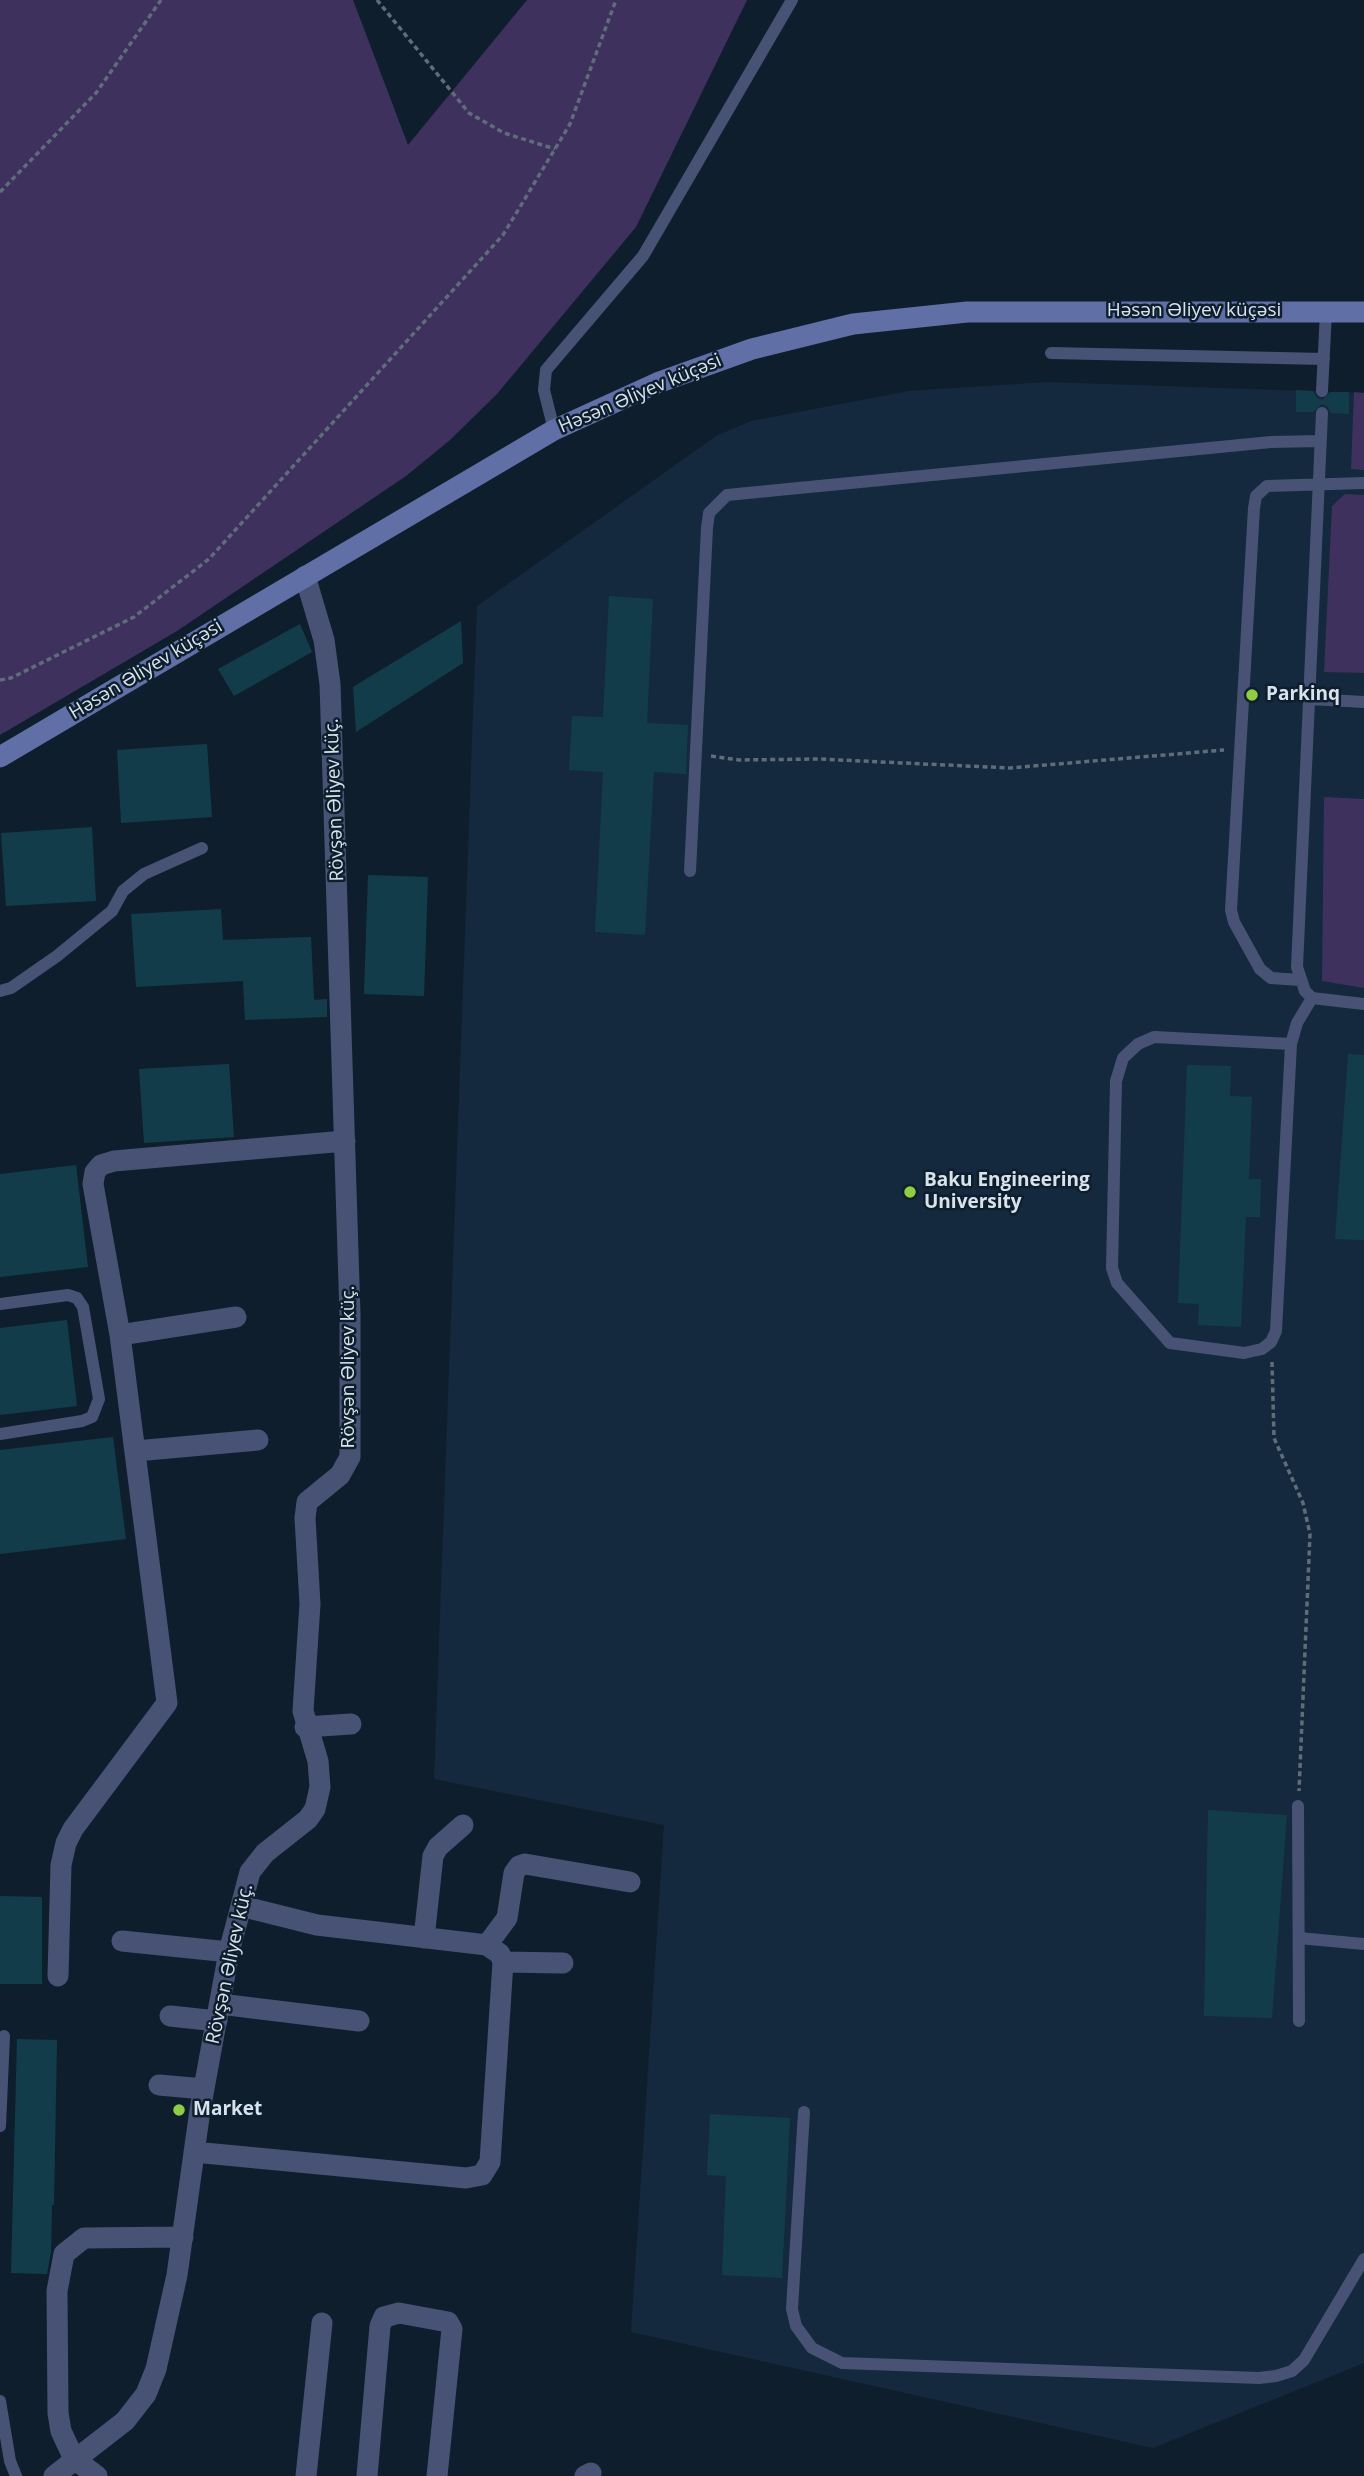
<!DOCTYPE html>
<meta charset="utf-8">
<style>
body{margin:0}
canvas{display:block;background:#0e1e2d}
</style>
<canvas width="1364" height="2476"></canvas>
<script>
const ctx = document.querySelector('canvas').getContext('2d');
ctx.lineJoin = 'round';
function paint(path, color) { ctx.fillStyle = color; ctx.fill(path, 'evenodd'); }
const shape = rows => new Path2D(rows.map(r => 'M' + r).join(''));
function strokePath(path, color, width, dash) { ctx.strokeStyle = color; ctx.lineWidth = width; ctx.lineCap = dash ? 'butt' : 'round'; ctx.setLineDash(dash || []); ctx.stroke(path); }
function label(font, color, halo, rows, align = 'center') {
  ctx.font = font + ' "Open Sans",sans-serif'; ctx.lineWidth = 5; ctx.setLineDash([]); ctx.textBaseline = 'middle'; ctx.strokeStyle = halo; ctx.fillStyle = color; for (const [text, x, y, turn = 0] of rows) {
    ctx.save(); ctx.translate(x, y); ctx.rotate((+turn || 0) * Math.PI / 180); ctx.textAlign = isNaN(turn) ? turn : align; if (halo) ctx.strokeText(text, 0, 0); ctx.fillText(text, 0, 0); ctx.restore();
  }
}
const built = shape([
 [1047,382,1364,393,1364,2363,1153,2448,631,2332,664,1825,434,1779,477,606,716,436,751,421,909,391]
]);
const green = shape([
 [0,0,353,0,408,145,527,0,747,0,636,227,497,394,450,440,406,476,177,631,0,735],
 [1354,392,1364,393,1364,470,1351,469],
 [1345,494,1364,495,1364,673,1324,672,1332,506],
 [1324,797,1364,799,1364,988,1322,981]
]);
const building = shape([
 [1296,390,1313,391,1317,398,1322,400,1331,392,1349,392,1349,414,1331,413,1327,406,1322,404,1313,412,1296,412],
 [609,596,653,599,647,723,688,725,686,774,654,772,645,935,595,932,603,772,569,770,572,716,603,717],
 [461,621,463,663,356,732,353,687],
 [300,624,312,652,234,696,218,669],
 [207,744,212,817,121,823,117,750],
 [92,827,96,901,6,906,1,833],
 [368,875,428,877,424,996,364,994],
 [221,909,223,940,311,937,314,1000,327,999,327,1017,245,1020,243,981,136,987,131,914],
 [1348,1054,1364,1055,1364,1240,1335,1239],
 [229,1064,234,1137,144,1143,139,1069],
 [1187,1065,1231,1066,1230,1096,1252,1097,1249,1179,1261,1179,1260,1217,1246,1217,1241,1327,1198,1325,1199,1304,1178,1303],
 [76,1165,88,1267,0,1277,0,1174],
 [67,1320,77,1406,0,1415,0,1328],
 [113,1437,126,1539,0,1554,0,1450],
 [1208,1810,1287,1815,1272,2018,1204,2016],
 [0,1896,42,1897,42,1984,0,1984],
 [17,2039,57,2040,54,2205,52,2205,51,2252,47,2274,11,2273],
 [710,2114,790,2118,782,2278,722,2275,726,2176,707,2175]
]);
const path = shape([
 [377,0,469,113,504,133,555,149],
 [0,192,96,93,161,0],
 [0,680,11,678,134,617,209,559,503,235,570,124,616,0],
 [711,756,739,760,819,759,1010,768,1224,750],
 [1272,1362,1274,1438,1303,1503,1310,1534,1299,1791]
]);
const lane = shape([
 [1051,353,1324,359],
 [1322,391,1326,312],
 [1322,413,1297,967,1305,991,1312,998,1364,1004],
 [554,430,544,390,546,370,643,256,792,0],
 [1310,699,1364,702],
 [690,871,707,528,709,513,727,495,1271,442,1320,441],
 [1300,980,1271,978,1260,969,1234,922,1231,910,1254,508,1256,496,1267,486,1364,483],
 [0,991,11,988,57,956,112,911,123,891,144,874,202,848],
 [1291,1044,1154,1037,1138,1044,1123,1058,1116,1081,1112,1268,1117,1283,1170,1343,1244,1353,1262,1349,1271,1342,1276,1331,1291,1044,1297,1023,1312,998],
 [0,1304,68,1295,77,1298,83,1307,99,1399,92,1417,82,1421,0,1434],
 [1298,1806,1299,2021],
 [1299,1938,1364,1944],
 [804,2112,792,2309,796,2326,812,2348,842,2363,1259,2378,1276,2376,1292,2371,1304,2360,1364,2259],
 [0,2126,4,2036],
 [0,2401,10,2461,16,2476]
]);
const street = shape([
 [120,1335,236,1317],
 [136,1451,258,1440],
 [305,1727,351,1724],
 [424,1938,433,1856,438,1847,463,1825],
 [122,1941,229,1952],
 [487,1945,507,1918,514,1873,519,1866,525,1864,630,1882],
 [503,1962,563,1963],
 [58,1976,61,1865,66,1843,73,1829,167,1703,120,1335,93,1184,95,1172,101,1165,114,1161,345,1141],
 [220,2004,359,2021],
 [170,2016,217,2021],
 [159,2085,204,2089],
 [194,2152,466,2178,482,2175,490,2162,503,1962,500,1954,487,1945,317,1925,241,1906],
 [54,2476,125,2421,146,2394,156,2369,177,2275,200,2110,229,1952,250,1872,265,1853,308,1819,315,1809,320,1787,318,1761,303,1711,310,1604,305,1518,307,1502,340,1475,350,1457,350,1315,330,684,324,640,305,576],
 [97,2476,74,2459,61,2431,58,2413,57,2291,64,2254,84,2238,183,2237],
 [306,2476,322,2323],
 [367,2476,380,2326,384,2317,399,2313,448,2322,452,2329,437,2476],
 [585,2476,591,2473]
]);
const secondary = shape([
 [0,757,554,430,657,383,752,349,853,324,967,312,1364,312]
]);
const markers = [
 [1252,695,7,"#8ece43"],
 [910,1192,7,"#8ece43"],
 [179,2110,7,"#8ece43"]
];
const streetNames = [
 ["Həsən Əliyev küçəsi",1194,311],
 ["Həsən Əliyev küçəsi",640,394,-23],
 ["Həsən Əliyev küçəsi",146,670,-31],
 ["Rövşən Əliyev küç.",335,800,-92],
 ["Rövşən Əliyev küç.",349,1367,-90],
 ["Rövşən Əliyev küç.",230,1964,-78]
];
const poiNames = [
 ["Parkinq",1266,695],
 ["Baku Engineering",924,1181],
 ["University",924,1203],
 ["Market",193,2110]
];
paint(built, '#14293d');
paint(green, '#3e315e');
paint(building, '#133c4a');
strokePath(path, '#5f6d7a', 3.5, [5, 3.5]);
strokePath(lane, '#485274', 12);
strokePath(street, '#485274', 21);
strokePath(secondary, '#606fa6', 21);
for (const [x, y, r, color] of markers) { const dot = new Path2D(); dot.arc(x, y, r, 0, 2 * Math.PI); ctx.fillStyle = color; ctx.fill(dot); strokePath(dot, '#0e1e2d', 2.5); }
label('19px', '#d7e2ec', '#0e1e2d', streetNames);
label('bold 19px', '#d7e2ec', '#0e1e2d', poiNames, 'left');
</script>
